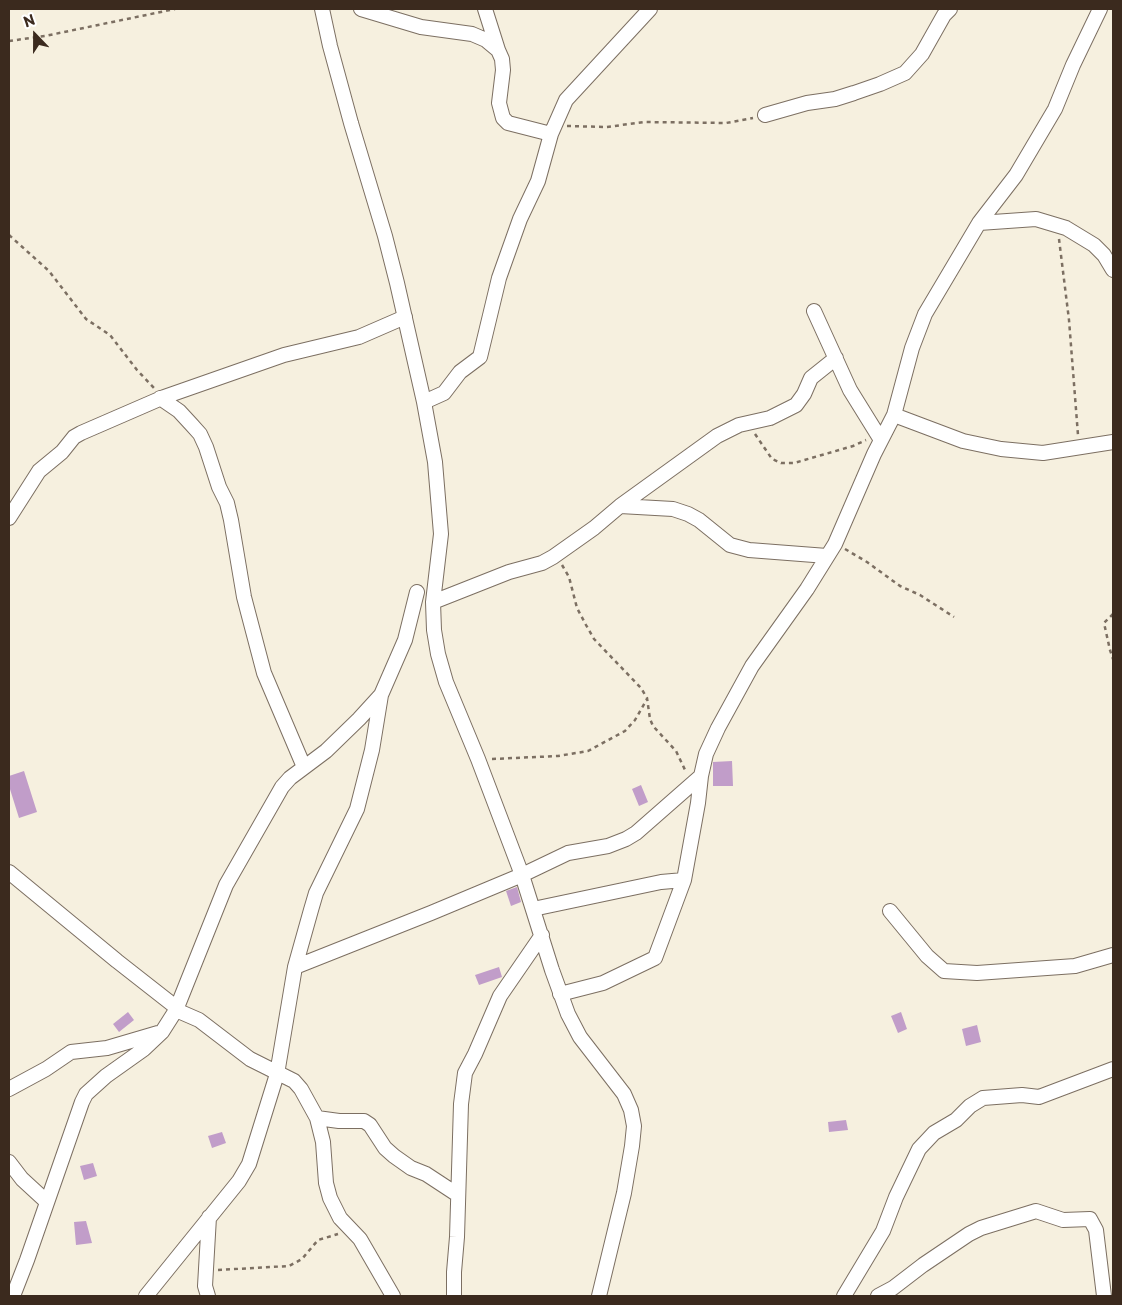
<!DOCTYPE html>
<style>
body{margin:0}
#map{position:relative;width:1122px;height:1305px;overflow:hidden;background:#f6f0df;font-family:"Playpen Sans",sans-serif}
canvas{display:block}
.frame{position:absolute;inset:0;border:10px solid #3b2a1e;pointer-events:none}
.north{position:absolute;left:10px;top:10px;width:50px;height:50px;-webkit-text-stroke:4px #fff;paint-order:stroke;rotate:338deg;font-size:14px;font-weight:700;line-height:20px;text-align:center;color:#3b2a1e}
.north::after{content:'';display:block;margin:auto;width:18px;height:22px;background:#3b2a1e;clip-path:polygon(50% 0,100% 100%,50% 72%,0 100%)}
</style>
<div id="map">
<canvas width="1122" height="1305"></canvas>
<div class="frame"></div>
<div class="north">N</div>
</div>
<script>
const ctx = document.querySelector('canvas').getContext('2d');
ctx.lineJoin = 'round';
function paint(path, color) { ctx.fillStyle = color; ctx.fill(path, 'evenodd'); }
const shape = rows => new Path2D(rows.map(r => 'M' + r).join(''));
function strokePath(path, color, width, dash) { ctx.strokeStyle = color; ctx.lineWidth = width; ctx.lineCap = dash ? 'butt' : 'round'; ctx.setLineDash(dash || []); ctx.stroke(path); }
const building = shape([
 [732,761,733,786,713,786,713,762],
 [24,771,37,812,19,818,9,786,9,776],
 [641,785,648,802,639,806,632,789],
 [517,887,521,902,511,906,506,891],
 [499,967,502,977,479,985,475,975],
 [128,1012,134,1020,119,1032,113,1024],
 [901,1012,907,1029,898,1033,891,1016],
 [977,1025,981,1042,966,1046,962,1029],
 [846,1120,848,1130,829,1132,828,1122],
 [222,1132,226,1143,212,1148,208,1136],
 [93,1163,97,1176,84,1180,80,1166],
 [86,1221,92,1243,76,1245,74,1222]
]);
const path = shape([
 [9,41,45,36,175,9],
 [567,126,607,127,644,122,726,123,753,118],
 [9,235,49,271,86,319,110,335,137,370,154,388],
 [1059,239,1069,320,1078,435],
 [755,434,772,459,781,463,794,463,853,446,866,440],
 [845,549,867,562,900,586,920,595,954,617],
 [562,565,569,577,577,608,586,625,594,639,641,688,647,698,650,719,653,726,676,751,686,772],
 [1113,614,1104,623,1110,650,1113,659],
 [492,759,558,756,588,751,625,731,635,720,647,699],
 [218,1270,289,1266,302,1259,318,1240,338,1234]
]);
const minor = shape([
 [322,9,330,46,351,123,385,236,397,283,424,402,435,462,441,534,433,602,434,630,438,654,446,682,478,759,522,875,552,970,568,1014,580,1037,624,1094,631,1110,634,1126,632,1146,624,1193,599,1296],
 [361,9,421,27,472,34,486,40,498,50,502,59,503,70,499,103,503,118,508,123,551,134],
 [485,9,498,50],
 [765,115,807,103,835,99,854,93,880,84,905,73,922,54,944,15,950,9],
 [979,223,1036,219,1066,228,1094,245,1104,255,1113,270],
 [814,311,850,390,881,440],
 [160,398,179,411,191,424,200,434,206,447,219,487,227,503,231,520,244,597,264,673,304,767],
 [424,402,444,393,460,372,480,357,499,278,520,219,538,181,551,134,566,100,650,9],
 [894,415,963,441,1001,449,1043,453,1113,442],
 [620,506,673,509,688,514,699,520,730,545,749,550,827,556],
 [9,518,39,471,62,452,74,437,81,433,164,397,284,355,359,337,405,317],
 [433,602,509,572,542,563,553,557,594,528,620,506,717,436,739,425,770,418,796,405,804,394,811,378,836,358],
 [9,872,117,961,177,1008],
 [533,909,661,882,684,880],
 [890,911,927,956,944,971,977,973,1075,966,1113,955],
 [295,967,431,913,522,875,568,853,608,846,626,839,636,833,701,776],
 [560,994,603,983,655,958,684,880,698,803,701,776,706,754,718,728,752,666,807,589,835,544,874,454,894,415,912,348,925,314,979,223,1016,175,1055,109,1073,65,1100,9],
 [176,1010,199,1020,250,1059,294,1081,301,1089,317,1118,323,1142,326,1183,330,1198,340,1218,360,1239,393,1296],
 [9,1089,46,1069,71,1052,107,1048,158,1033],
 [317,1118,339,1121,364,1121,370,1125,385,1148,394,1156,411,1168,426,1174,458,1195],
 [9,1162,22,1179,47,1202],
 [13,1296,27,1260,82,1102,86,1094,106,1076,144,1049,162,1032,176,1010,226,885,282,787,290,778,326,751,359,719,380,696],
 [146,1296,239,1181,249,1164,277,1074,295,967,311,910,316,893,357,809,372,750,381,695,405,640,417,592],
 [208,1296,205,1286,209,1217],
 [454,1296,454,1272,457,1237,461,1104,465,1073,475,1054,500,996,542,935],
 [844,1296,883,1231,896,1197,919,1149,934,1133,956,1120,970,1106,983,1098,1022,1095,1039,1097,1113,1069],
 [878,1296,893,1288,923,1265,969,1234,981,1228,1036,1211,1063,1220,1090,1219,1096,1230,1104,1296]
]);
paint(building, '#c19dc9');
strokePath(minor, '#7c6f62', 16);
strokePath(path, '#7c6f62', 2.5, [4, 4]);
strokePath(minor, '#fff', 14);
</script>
